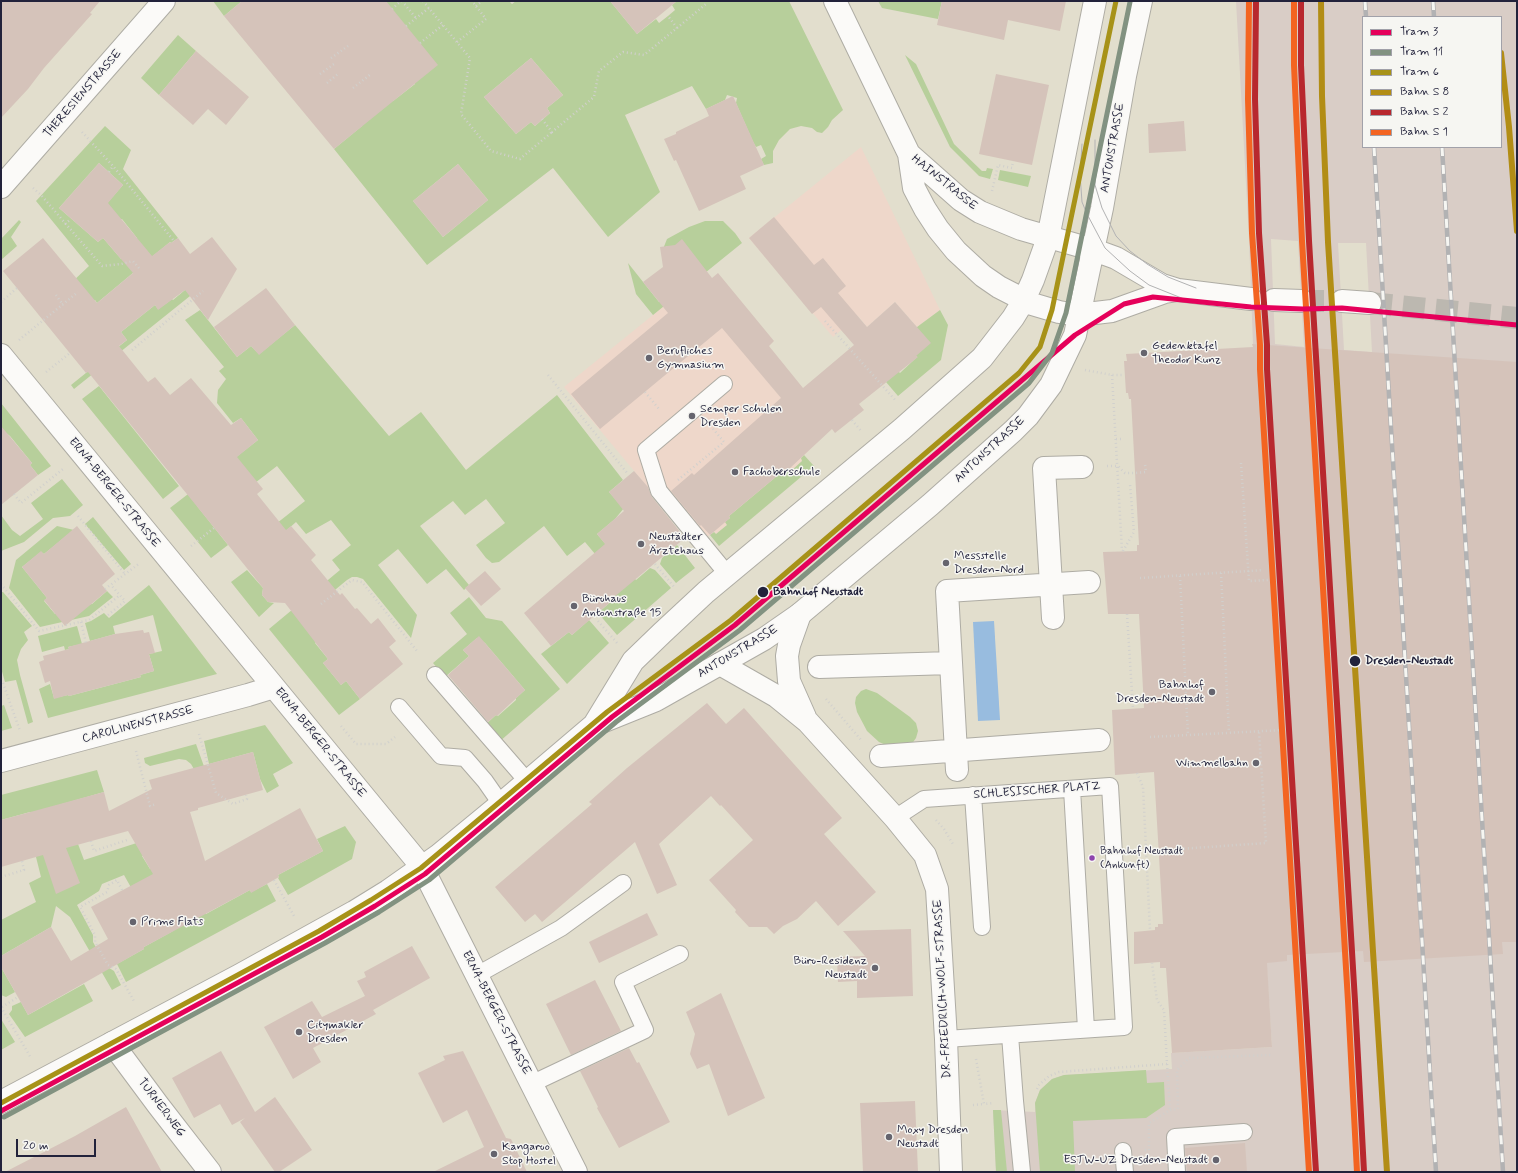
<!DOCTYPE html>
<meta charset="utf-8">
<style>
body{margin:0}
#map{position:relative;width:1518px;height:1173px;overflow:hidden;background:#e2decd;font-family:Mynerve,sans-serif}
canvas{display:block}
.frame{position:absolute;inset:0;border:2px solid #22223b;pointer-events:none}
.legend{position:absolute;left:1362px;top:16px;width:140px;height:132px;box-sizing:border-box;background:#f6f6f2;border:1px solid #a1a1a9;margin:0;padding:5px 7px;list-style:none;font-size:12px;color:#22223b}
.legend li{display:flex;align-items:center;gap:8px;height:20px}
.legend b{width:20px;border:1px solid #a1a1a9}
.scale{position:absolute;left:16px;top:1139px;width:80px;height:18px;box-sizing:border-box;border:2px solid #22223b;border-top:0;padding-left:5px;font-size:12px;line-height:14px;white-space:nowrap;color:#22223b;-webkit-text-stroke:3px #f6f6f2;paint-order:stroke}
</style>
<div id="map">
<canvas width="1518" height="1173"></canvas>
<div class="frame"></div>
<ul class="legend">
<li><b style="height:5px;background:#e5005a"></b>Tram 3</li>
<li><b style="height:5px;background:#829281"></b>Tram 11</li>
<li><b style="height:5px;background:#a79218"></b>Tram 6</li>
<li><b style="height:5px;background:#b28d15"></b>Bahn S 8</li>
<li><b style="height:5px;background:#b8282e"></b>Bahn S 2</li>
<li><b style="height:5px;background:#f36421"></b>Bahn S 1</li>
</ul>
<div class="scale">20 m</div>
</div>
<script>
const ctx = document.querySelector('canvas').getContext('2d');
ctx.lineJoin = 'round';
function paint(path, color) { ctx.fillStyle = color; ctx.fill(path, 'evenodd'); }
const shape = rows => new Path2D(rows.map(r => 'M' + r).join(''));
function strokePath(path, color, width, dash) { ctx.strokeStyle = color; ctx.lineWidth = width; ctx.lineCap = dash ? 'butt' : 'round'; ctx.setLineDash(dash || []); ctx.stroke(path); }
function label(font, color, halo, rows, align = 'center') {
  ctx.font = font + ' Mynerve,sans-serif'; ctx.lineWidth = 3; ctx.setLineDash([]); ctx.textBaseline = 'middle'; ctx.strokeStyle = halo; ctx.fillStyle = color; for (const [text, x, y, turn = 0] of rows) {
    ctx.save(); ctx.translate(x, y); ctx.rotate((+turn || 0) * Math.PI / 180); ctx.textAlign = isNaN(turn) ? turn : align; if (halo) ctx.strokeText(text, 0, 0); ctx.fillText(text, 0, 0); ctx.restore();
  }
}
const built = shape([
 [861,147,940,310,917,327,895,302,867,327,858,316,833,337,749,238],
 [690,285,817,442,801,458,803,461,791,471,784,472,729,516,730,518,728,524,716,534,714,532,694,546,650,490,564,387]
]);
const industrial = shape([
 [1236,1,1517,1,1517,1172,996,1172,993,1110,1035,1112,1035,1103,1040,1090,1052,1079,1064,1075,1172,1069,1171,1053,1272,1047,1266,956,1282,961,1287,961,1287,955,1260,395,1253,345,1249,239],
 [1363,17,1501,17,1501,147,1363,147],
 [1271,239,1298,241,1304,347,1275,344],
 [1338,243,1366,243,1372,352,1344,350]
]);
const green = shape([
 [213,1,242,1,224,16],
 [386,1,509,1,512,4,516,1,610,1,637,34,656,19,659,23,668,16,675,10,672,5,677,1,789,1,843,110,832,120,828,127,822,133,817,132,812,128,801,126,790,129,779,140,773,151,773,163,764,165,761,159,766,156,761,145,756,147,753,142,736,103,737,98,727,95,725,100,706,109,692,86,625,115,660,192,608,237,553,168,427,265,334,149,362,126,332,27,393,101,415,84],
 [531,58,563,95,547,108,550,113,535,126,531,122,516,134,484,97],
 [458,164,488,200,443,237,413,201],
 [878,1,942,1,938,19,882,8],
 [178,35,196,51,159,95,141,78],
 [905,55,916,64,954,144,982,171,986,171,987,168,993,169,990,179,979,176,950,147],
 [105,126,131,150,123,169,178,238,171,243,170,242,97,303,95,300,88,305,71,283,89,266,36,201],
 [99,163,123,185,93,219,122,219,137,238,130,245,133,251,121,259,103,238,98,242,59,208],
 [1000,170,1031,176,1028,187,998,180],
 [19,220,21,222,11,237,17,246,1,260,1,239],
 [705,221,723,221,735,233,742,243,653,315,636,294,628,263,659,302,673,247,667,246,663,249,667,239,689,227],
 [197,280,200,288,74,389,71,385,127,340,121,332,155,305,158,309,172,299,173,300],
 [200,310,237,357,251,346,259,354,295,325,389,436,421,412,466,470,557,395,623,480,609,492,624,508,615,519,597,534,636,580,650,568,655,570,671,588,617,635,598,613,614,599,605,589,616,579,585,542,567,556,544,526,499,562,492,563,486,558,476,545,505,523,486,499,465,515,453,501,420,526,469,585,464,590,446,569,427,584,398,549,378,565,417,615,411,638,363,579,357,577,352,577,347,580,307,613,316,642,315,643,328,659,323,663,341,685,346,681,360,699,339,715,269,629,340,570,332,560,351,545,331,520,306,534,296,522,287,530,288,532,267,531,305,501,277,466,251,486,197,506,228,545,211,558,170,508,258,440,241,418,233,423,217,403,218,390,226,379,219,371,224,367,185,320],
 [940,310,948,325,941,360,898,396,886,382,898,371,900,373,917,357,916,356,917,327],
 [99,386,179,486,163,499,82,399],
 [1,403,51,466,38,475,30,465,32,463,10,436,1,429],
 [804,455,814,466,719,546,710,535,714,532,716,534,727,525,725,522,730,518,729,516,783,471,784,472,789,468,791,471,802,461,801,458],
 [62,479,83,505,70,516,53,518,24,542,1,551,1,515,12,530,20,536,43,519,31,503],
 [93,517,131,564,124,570,85,524],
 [57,526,74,530,44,554,41,552,22,567,47,598,44,601,55,614,61,609,92,604,107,591,113,597,89,616,40,627,9,588,16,560],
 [677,545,695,568,676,583,660,564,662,558],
 [247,570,263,588,262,595,268,602,274,603,259,617,231,582],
 [149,585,217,674,48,718,39,689,50,684,54,698,68,695,69,696,141,677,140,675,154,671,149,654,162,651,153,615,113,626,115,634,90,641,85,623,91,621,104,613,109,618],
 [1,592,3,592,32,626,24,632,28,640,21,649,17,660,20,675,33,722,28,724,16,680,5,682,1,668],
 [469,597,486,618,502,621,560,689,499,742,485,725,496,715,498,716,516,700,516,698,525,690,485,643,477,638,463,650,469,656,445,677,433,663,467,634,450,613],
 [589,620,609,643,567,684,541,654,569,632,572,635],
 [77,626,82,644,68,647,69,649,65,650,64,646,42,652,38,636],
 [866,689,877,693,910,717,916,723,918,731,916,738,911,745,893,748,879,742,867,731,857,712,855,703,856,697,861,691],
 [4,705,12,728,1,731,1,706],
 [265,725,293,763,273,774,279,786,267,793,260,779,253,752,209,764,204,741],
 [196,744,211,786,195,771,191,764,186,760,179,759,150,766,145,763,144,758],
 [97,770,104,792,31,813,30,812,1,820,1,795],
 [345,826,356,842,352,859,288,895,278,878,279,877,278,875,323,851,317,839],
 [149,839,154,851,142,856,150,869,161,865,186,876,206,914,250,890,251,892,267,884,276,901,126,982,117,964,144,949,144,947,173,931,133,891,124,875,102,884,99,891,77,905,93,935,93,942,106,966,114,971,121,985,112,990,70,917,56,906,51,927,1,956,1,920,36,902,29,883,41,877,34,849,78,844,84,860],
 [1,967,15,992,6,997,1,995],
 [84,984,93,1001,25,1037,9,1014,12,1010,12,1006,21,1002,28,1015],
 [1,1019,15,1042,1,1050],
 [1146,1070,1147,1083,1164,1082,1165,1105,1146,1118,1073,1121,1075,1172,1040,1172,1035,1103,1040,1090,1052,1079,1064,1075],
 [993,1110,1001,1110,1007,1172,996,1172]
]);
const water = shape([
 [994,621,1000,720,978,721,973,622]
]);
const building = shape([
 [1,1,100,1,90,13,92,14,44,68,28,89,1,118],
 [242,1,386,1,438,65,334,149,224,16],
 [610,1,677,1,637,34],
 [942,1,1066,1,1060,31,1008,20,1004,40,937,25],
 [196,51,249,97,226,125,208,109,193,125,159,95],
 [531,58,563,95,547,108,550,113,535,126,531,122,516,134,484,97],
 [996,74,1049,85,1032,165,979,154],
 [733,96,764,165,740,176,746,189,699,211,676,160,674,161,664,139,676,134,676,132,709,116,706,109],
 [1184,121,1186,151,1149,153,1148,124],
 [99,163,123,185,108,203,152,256,170,242,171,243,178,238,190,254,212,237,237,269,208,320,185,290,158,310,155,305,121,332,127,340,119,346,148,382,155,377,170,395,191,378,231,425,241,418,258,440,237,457,263,489,257,494,286,530,291,526,316,555,311,560,340,595,342,593,355,609,357,608,371,624,378,618,396,641,389,647,403,664,360,699,346,681,341,685,323,663,328,659,285,603,268,602,262,595,263,588,246,567,88,372,86,373,3,271,43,238,97,303,133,273,103,238,98,242,59,208],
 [458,164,488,200,443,237,413,201],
 [774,217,814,265,823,258,846,286,838,293,867,327,895,302,931,343,916,356,918,357,859,404,864,410,835,433,832,429,789,469,784,472,783,471,729,516,730,518,710,535,701,525,700,526,671,491,692,473,694,475,781,398,722,328,600,429,571,394,668,313,643,282,663,267,660,247,675,245,682,239,712,278,718,273,774,341,769,346,803,388,854,345,821,307,812,314,749,238],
 [266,288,295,325,259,355,251,346,237,357,214,327],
 [1252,344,1517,362,1517,942,1502,942,1503,954,1364,962,1363,951,1287,955,1287,961,1267,963,1272,1047,1172,1053,1166,968,1160,968,1160,962,1134,964,1134,932,1155,930,1155,927,1158,927,1158,924,1163,924,1154,772,1115,775,1112,710,1144,708,1139,614,1108,614,1103,552,1137,551,1137,545,1139,545,1131,399,1129,399,1128,393,1126,393,1124,361,1127,361,1126,354,1253,347],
 [1,426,32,463,30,465,38,475,1,505],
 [634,471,648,487,652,497,685,538,613,598,614,599,572,635,569,632,551,646,524,613,605,544,597,534,624,511,609,492],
 [77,526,115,574,102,585,107,591,65,626,44,600,47,598,22,567,41,551,44,554],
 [485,571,501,589,481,606,465,588],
 [143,630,144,633,149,632,155,653,149,654,154,671,140,675,141,677,69,696,68,695,54,699,50,681,45,683,39,662,44,660,43,656,69,649,68,647,115,634],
 [479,636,525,690,497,716,496,715,488,722,448,675,469,656,463,650],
 [707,703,726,724,744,708,842,818,824,834,876,892,838,926,816,901,797,919,783,926,774,934,767,927,749,927,735,912,736,910,709,880,753,840,721,805,720,806,711,796,659,844,677,885,657,894,635,842,542,922,535,914,525,922,495,887,592,804,589,802,627,768],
 [253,752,263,790,198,808,198,810,190,812,205,861,300,808,323,851,278,875,279,877,251,893,250,890,144,947,144,949,28,1015,1,967,1,956,51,927,71,961,108,939,91,907,153,874,128,831,66,848,80,883,56,894,43,855,1,867,1,820,104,792,109,811,152,789,149,780],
 [647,913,658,935,599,963,589,942],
 [911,929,913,996,857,998,857,981,838,982,837,957,865,956,843,931],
 [412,946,430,978,373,1010,376,1014,313,1048,321,1062,293,1079,264,1027,312,1001,322,1017,365,996,357,981,366,977,364,972],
 [595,980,621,1031,571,1055,546,1004],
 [721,993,765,1098,728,1116,709,1064,697,1069,690,1054,695,1034,686,1012],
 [629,1048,637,1063,639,1062,670,1122,619,1148,597,1108,598,1107,580,1071],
 [221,1051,255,1112,275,1097,312,1150,279,1172,275,1172,240,1122,245,1118,232,1125,220,1104,194,1118,172,1078],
 [463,1051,506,1138,511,1139,527,1172,433,1172,484,1147,467,1110,443,1123,418,1073,445,1060,443,1056],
 [915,1101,918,1172,863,1172,860,1103],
 [126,1107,162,1172,5,1172,75,1136],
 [1245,1143,1247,1172,1187,1172,1185,1148]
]);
const primaryTunnel = shape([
 [1302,301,1342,301],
 [1370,303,1517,318]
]);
const path = shape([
 [402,1,416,18],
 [423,1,470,58,461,114,491,151,520,159,552,132],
 [476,6,482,1],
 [392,9,401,1],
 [406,26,429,8],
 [677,28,706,4,706,1],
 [457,42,486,19,472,1],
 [420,43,443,25],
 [331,58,348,46],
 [320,74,334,64],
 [327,83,338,74],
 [353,88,371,74],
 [542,119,552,132,594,97,599,71,623,52,644,55,677,28,668,16],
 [82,132,113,166,174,241],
 [109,172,113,166],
 [33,188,41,195,102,266,121,264,133,261,139,268],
 [992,191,998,165,1012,168,1013,161],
 [65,224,71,219],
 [56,295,63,305],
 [1,302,17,288],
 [825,321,896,401],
 [19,340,78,292],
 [132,350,203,291],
 [1085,370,1112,375,1122,375],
 [46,372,70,353],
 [548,375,628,474],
 [1112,375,1122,551],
 [645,392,659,409],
 [852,420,862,432],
 [1116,439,1123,439],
 [1241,463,1249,581,1268,580],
 [1107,466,1118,466,1125,473,1135,473,1146,472,1145,464],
 [678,480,724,442,709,424],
 [14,494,21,503,63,469],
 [78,516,125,574],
 [191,546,214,528],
 [1123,551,1134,532,1130,484],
 [655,564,675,588],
 [1221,573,1229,732],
 [1180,576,1188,735],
 [1140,578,1263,570],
 [1,584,39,631,89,620,120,595],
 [105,589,140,563],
 [321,604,352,580,362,582,417,651],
 [1127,614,1133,709],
 [108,615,125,601,111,585],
 [598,621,617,643],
 [81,622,86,643],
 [3,683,20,731],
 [826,699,862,741],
 [341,726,356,744,386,744,395,737],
 [199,734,216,793,233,804,247,799,246,795],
 [1150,737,1283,730],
 [136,751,150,806,156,804],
 [1137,773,1143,787,1150,930],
 [936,820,944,829,954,846],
 [91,841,94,851,127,840],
 [1136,852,1266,843,1259,731],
 [1,877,24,870,22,861],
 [274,880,294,916],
 [122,890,117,880,109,885,107,892,80,907,95,935,95,942,108,965,116,969,135,1003],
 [1,1007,31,1058],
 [2,1007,18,997],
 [976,1059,984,1104,994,1103],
 [1167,1064,1170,1110],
 [1037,1089,1039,1085,1049,1076,1059,1072,1167,1064,1164,1010,1157,1000,1152,963],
 [973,1105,984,1104],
 [1145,1150,1149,1150,1149,1123,1170,1110,1178,1109,1177,1070,1189,1058,1271,1055]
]);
const lane = shape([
 [724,384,646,450,659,491,728,575],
 [435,675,527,781],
 [399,707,441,756,465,758,485,781,501,804],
 [1072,789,1086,1029],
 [973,795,982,927],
 [895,818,924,799,1110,786,1124,1027,946,1039],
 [477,975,561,928,623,883],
 [1010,1035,1015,1101,1022,1172],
 [531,1084,645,1030,623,982,680,954],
 [1123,1151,1125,1172],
 [1177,1172,1175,1137,1244,1132]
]);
const street = shape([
 [1,187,164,1],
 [1,355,422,867,576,1172],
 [800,614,789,645,787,656,789,681,805,717],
 [1053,618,1044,468,1082,467],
 [720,664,776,696,808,722,895,818,925,855,937,889,946,1039,951,1172],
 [819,667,951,663],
 [881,756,1099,740],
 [1,761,248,695,274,687],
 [957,770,947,591,1089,582],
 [112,1043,158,1105,210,1172]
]);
const primary = shape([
 [835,1,909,154,914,188,925,209,938,229,956,251,983,276,999,287,1032,304,1059,312,1078,315,1112,311,1165,292,1178,290,1251,299],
 [909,154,961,200,980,212,1021,229,1094,250,1116,258,1162,285,1178,290],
 [1274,300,1302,301],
 [1342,301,1370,303],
 [594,725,633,661,662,633,706,592,902,429,964,374,982,358,1013,318,1024,300,1033,280,1048,238,1095,1],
 [1,1102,240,975,354,912,388,891,439,855,501,804,594,725,656,700,764,639,800,614,930,505,1013,431,1028,416,1051,385,1075,335,1102,208,1125,76,1141,1]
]);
const tram = shape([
 [1095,140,1095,185,1102,208,1116,236,1130,251,1147,264,1168,277,1196,288],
 [1082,144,1080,174,1082,202,1087,214,1105,248,1130,271,1149,285,1189,301]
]);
const rail = shape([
 [1365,1,1366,17],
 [1433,1,1434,17],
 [1374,147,1436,1172],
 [1442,147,1503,1172]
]);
const rail1 = shape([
 [1321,1,1322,96,1328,242,1387,1172],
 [1501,53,1509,127,1517,231]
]);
const rail2 = shape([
 [1256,1,1255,99,1259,233,1267,345,1267,369,1316,1172],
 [1301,1,1301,65,1309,241,1355,1001,1364,1172]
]);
const rail3 = shape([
 [1249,1,1248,99,1252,233,1260,345,1260,369,1309,1172],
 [1294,1,1294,65,1302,241,1348,1001,1357,1172]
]);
const tram1 = shape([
 [1,1111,322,937,375,906,425,874,612,717,735,625,1075,335,1124,304,1153,297,1251,307,1303,309,1342,308,1517,325]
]);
const tram2 = shape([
 [4,1117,325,943,379,912,429,880,616,722,740,630,1029,383,1052,353,1066,313,1130,2]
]);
const tram3 = shape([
 [1,1103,319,931,371,900,421,868,607,712,731,620,1019,373,1040,347,1052,310,1116,1]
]);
const markers = [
 [1144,353,4,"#65646e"],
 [649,358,4,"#65646e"],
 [692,416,4,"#65646e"],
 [735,472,4,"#65646e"],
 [641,544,4,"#65646e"],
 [946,563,4,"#65646e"],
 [763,592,6,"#22223b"],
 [574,606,4,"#65646e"],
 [1355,661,6,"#22223b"],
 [1212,692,4,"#65646e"],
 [1256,763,4,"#65646e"],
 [1092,858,3.5,"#8e44ad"],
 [133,922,4,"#65646e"],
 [875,968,4,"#65646e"],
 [299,1032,4,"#65646e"],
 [889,1137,4,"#65646e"],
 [494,1154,4,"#65646e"],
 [1216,1160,4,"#65646e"]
];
const busNames = [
 ["Bahnhof Neustadt",1100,852],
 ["(Ankunft)",1100,866]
];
const streetNames = [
 ["THERESIENSTRASSE",83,94,-49],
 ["ANTONSTRASSE",1113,148,-80],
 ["HAINSTRASSE",944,183,39],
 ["ANTONSTRASSE",990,450,-43],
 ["ERNA-BERGER-STRASSE",114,493,51],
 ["ANTONSTRASSE",738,652,-31],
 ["CAROLINENSTRASSE",138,725,-15],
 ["ERNA-BERGER-STRASSE",320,743,51],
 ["SCHLESISCHER PLATZ",1037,791,-4],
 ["DR.-FRIEDRICH-WOLF-STRASSE",943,989,-93],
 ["ERNA-BERGER-STRASSE",496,1013,63],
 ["TURNERWEG",161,1108,53]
];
const poiNames = [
 ["Gedenktafel",1152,346],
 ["Theodor Kunz",1152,360],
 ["Berufliches",657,351],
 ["Gymnasium",657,365],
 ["Semper Schulen",700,409],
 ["Dresden",700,423],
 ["Fachoberschule",743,472],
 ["Neustädter",649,537],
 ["Ärztehaus",649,551],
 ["Messstelle",954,556],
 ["Dresden-Nord",954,570],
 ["Bürohaus",582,599],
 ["Antonstraße 15",582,613],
 ["Bahnhof",1204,685,"right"],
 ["Dresden-Neustadt",1204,699,"right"],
 ["Wimmelbahn",1248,763,"right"],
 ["Prime Flats",141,922],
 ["Büro-Residenz",867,961,"right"],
 ["Neustadt",867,975,"right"],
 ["Citymakler",307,1025],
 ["Dresden",307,1039],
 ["Moxy Dresden",897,1130],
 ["Neustadt",897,1144],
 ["Kangaroo",502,1147],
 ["Stop Hostel",502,1161],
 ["ESTW-UZ Dresden-Neustadt",1208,1160,"right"]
];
const stopNames = [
 ["Bahnhof Neustadt",773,592],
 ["Dresden-Neustadt",1365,661]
];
paint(built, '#eed7ca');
paint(industrial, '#d9cdc6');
paint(green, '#b7cf9b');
paint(water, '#98bcdf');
paint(building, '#d5c3ba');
strokePath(primaryTunnel, '#bcb8b0', 22, [22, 11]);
strokePath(lane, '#aeaca4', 18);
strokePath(street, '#aeaca4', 24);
strokePath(primary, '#aeaca4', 24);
strokePath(path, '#d1d0cd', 2.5, [1, 3]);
strokePath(lane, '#fbfaf8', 16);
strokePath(street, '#fbfaf8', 22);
strokePath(primary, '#fbfaf8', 22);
strokePath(tram, '#b2b2b3', 1);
strokePath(rail, '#b2b2b3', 4.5);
strokePath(rail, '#f6f6f2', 3, [9]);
strokePath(rail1, '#b28d15', 6);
strokePath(rail2, '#b8282e', 6);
strokePath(rail3, '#f36421', 6);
strokePath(tram1, '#e5005a', 5);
strokePath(tram2, '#829281', 5);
strokePath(tram3, '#a79218', 5);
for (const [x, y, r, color] of markers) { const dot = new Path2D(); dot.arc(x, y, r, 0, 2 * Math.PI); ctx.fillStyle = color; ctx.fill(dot); strokePath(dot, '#f6f6f2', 1.5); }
label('11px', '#22223b', '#f6f6f2', busNames, 'left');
label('12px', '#22223b', '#f6f6f2', streetNames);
label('12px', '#22223b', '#f6f6f2', poiNames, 'left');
label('bold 12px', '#22223b', '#f6f6f2', stopNames, 'left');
</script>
